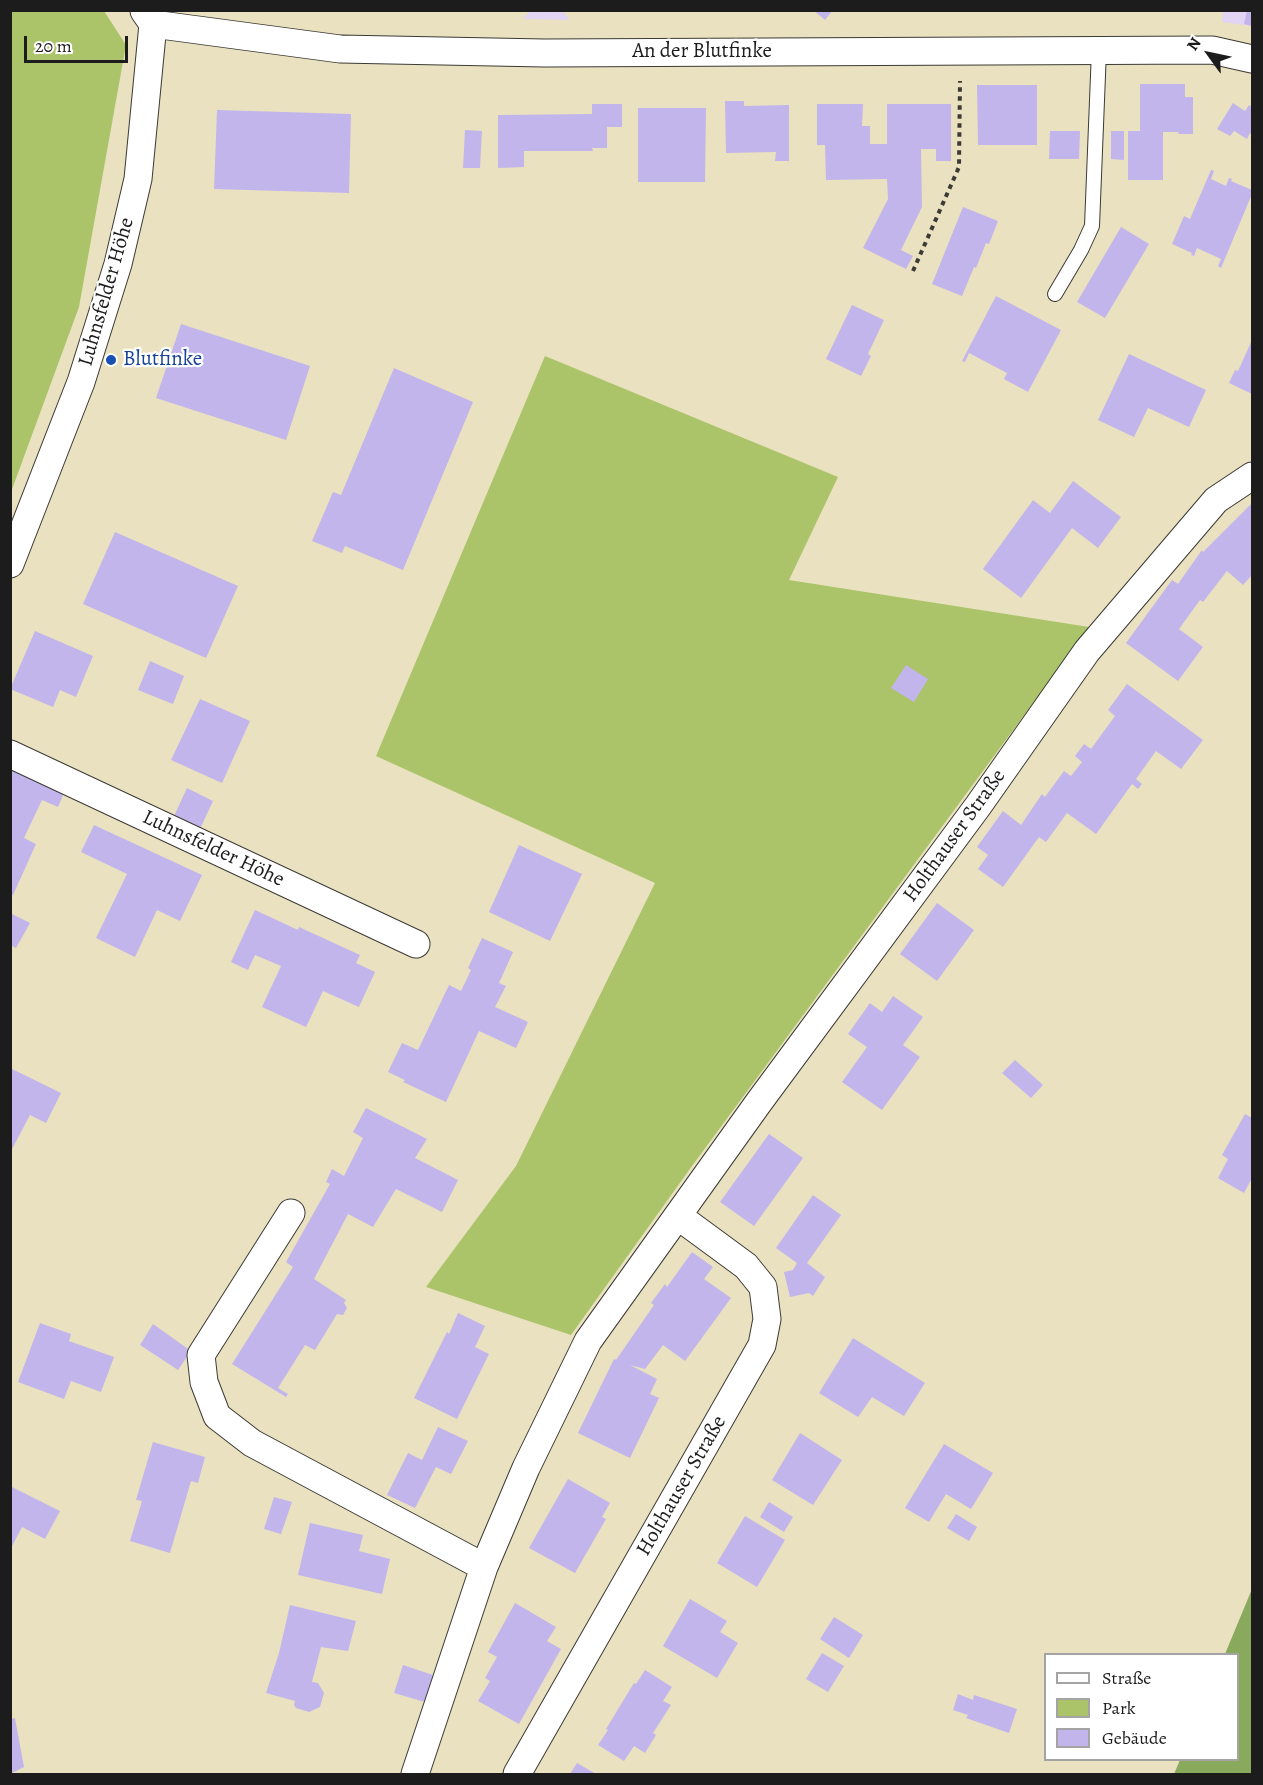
<!DOCTYPE html>
<meta charset="utf-8">
<style>
body{margin:0}
#map{position:relative;width:1263px;height:1785px;overflow:hidden;background:#eae1c0;font-family:Alegreya,serif}
canvas{display:block}
.frame{position:absolute;inset:0;border:12px solid #1c1c1c;pointer-events:none}
.legend{position:absolute;left:1044px;top:1653px;width:195px;height:108px;box-sizing:border-box;background:#fff;border:2px solid #a4a4a4;margin:0;padding:8px 10px;list-style:none;font-size:18px;color:#1c1c1c}
.legend li{display:flex;align-items:center;gap:12px;height:30px}
.legend b{width:30px;border:2px solid #a4a4a4}
.north{position:absolute;left:1179px;top:24px;width:60px;height:60px;-webkit-text-stroke:4px #fff;paint-order:stroke;rotate:303deg;font-size:16px;font-weight:700;line-height:24px;text-align:center;color:#1c1c1c}
.north::after{content:'';display:block;margin:auto;width:21px;height:27px;background:#1c1c1c;clip-path:polygon(50% 0,100% 100%,50% 72%,0 100%)}
.scale{position:absolute;left:24px;top:36px;width:104px;height:27px;box-sizing:border-box;border:3px solid #1c1c1c;border-top:0;padding-left:8px;font-size:18px;line-height:21px;white-space:nowrap;color:#1c1c1c;-webkit-text-stroke:4px #fff;paint-order:stroke}
</style>
<div id="map">
<canvas width="1263" height="1785"></canvas>
<div class="frame"></div>
<ul class="legend">
<li><b style="height:8px;background:#fff"></b>Straße</li>
<li><b style="height:16px;background:#acc469"></b>Park</li>
<li><b style="height:16px;background:#c2b5eb"></b>Gebäude</li>
</ul>
<div class="north">N</div>
<div class="scale">20 m</div>
</div>
<script>
const ctx = document.querySelector('canvas').getContext('2d');
ctx.lineJoin = 'round';
function paint(path, color) { ctx.fillStyle = color; ctx.fill(path, 'evenodd'); }
const shape = rows => new Path2D(rows.map(r => 'M' + r).join(''));
function strokePath(path, color, width, dash) { ctx.strokeStyle = color; ctx.lineWidth = width; ctx.lineCap = dash ? 'butt' : 'round'; ctx.setLineDash(dash || []); ctx.stroke(path); }
function label(font, color, halo, rows, align = 'center') {
  ctx.font = font + ' Alegreya,serif'; ctx.lineWidth = 4.5; ctx.setLineDash([]); ctx.textBaseline = 'middle'; ctx.strokeStyle = halo; ctx.fillStyle = color; for (const [text, x, y, turn = 0] of rows) {
    ctx.save(); ctx.translate(x, y); ctx.rotate((+turn || 0) * Math.PI / 180); ctx.textAlign = isNaN(turn) ? turn : align; if (halo) ctx.strokeText(text, 0, 0); ctx.fillText(text, 0, 0); ctx.restore();
  }
}
const built = shape([
 [563,11,569,20,523,19,530,11],
 [1223,11,1252,11,1252,26,1222,22]
]);
const green = shape([
 [11,10,104,11,126,45,79,307,11,492],
 [545,356,838,477,789,580,1089,627,692,1166,571,1335,426,1287,516,1166,655,883,376,756]
]);
const forest = shape([
 [1252,1589,1252,1774,1174,1774,1180,1760,1238,1760,1238,1654,1225,1654]
]);
const building = shape([
 [813,10,833,10,825,20],
 [1247,10,1252,10,1252,26,1244,24],
 [1140,84,1185,84,1185,97,1193,97,1193,134,1179,134,1178,132,1163,132,1163,180,1128,180,1128,131,1140,131],
 [977,85,1037,85,1037,145,978,145],
 [725,101,744,101,744,106,789,105,789,161,775,161,776,152,726,153],
 [1233,103,1245,111,1249,105,1252,107,1252,134,1250,133,1247,139,1234,131,1230,136,1217,129],
 [592,104,622,104,622,127,607,127,607,148,592,148,593,151,524,151,524,167,498,168,498,115,592,114],
 [817,104,863,104,862,126,870,126,870,144,887,144,887,104,951,104,951,161,936,161,936,149,921,149,922,207,901,250,913,256,906,269,863,248,888,199,887,179,826,180,825,145,817,145],
 [638,108,706,108,705,182,638,182],
 [217,110,351,114,349,193,214,189],
 [465,130,482,131,480,168,463,168],
 [1050,131,1080,131,1079,159,1049,159],
 [1111,131,1124,131,1124,160,1111,159],
 [1211,170,1214,171,1211,179,1226,186,1229,178,1232,179,1231,181,1252,190,1252,194,1221,268,1218,266,1221,259,1197,248,1194,256,1191,255,1192,253,1172,244,1184,216,1190,219],
 [963,207,998,221,989,244,986,243,976,268,974,267,962,296,932,284],
 [1121,227,1149,244,1105,318,1077,302],
 [996,296,1061,330,1028,392,1004,379,1007,373,969,353,965,362,962,361],
 [852,305,884,320,868,354,871,356,861,376,826,359],
 [181,324,310,366,286,440,156,398],
 [1252,340,1252,394,1229,383,1235,370,1238,371],
 [1129,354,1206,390,1189,427,1148,408,1134,437,1098,420],
 [394,368,473,402,403,570,345,546,342,553,312,541,333,492,341,495],
 [1073,481,1121,517,1098,548,1072,528,1021,598,983,569,1033,500,1050,513],
 [1252,503,1252,575,1243,585,1227,571,1203,602,1200,600,1179,629,1203,647,1178,681,1126,643,1172,580,1178,584,1202,550,1203,552],
 [115,532,238,586,206,658,83,604],
 [35,631,93,656,76,697,60,690,53,707,10,689],
 [150,661,184,676,173,704,138,690],
 [906,665,928,679,914,702,891,688],
 [1127,684,1203,740,1181,769,1156,751,1136,779,1142,784,1138,789,1132,784,1096,834,1067,813,1046,842,1039,837,1003,887,978,869,988,855,977,847,1003,811,1021,825,1042,794,1045,797,1064,771,1071,776,1082,762,1075,756,1084,744,1091,749,1115,716,1108,710],
 [200,699,250,721,222,783,171,760],
 [10,768,64,793,58,807,42,800,24,838,36,844,13,895,10,894],
 [187,788,213,801,200,829,174,816],
 [94,825,202,875,180,921,157,910,135,957,96,938,127,874,81,852],
 [519,845,582,874,550,941,489,912],
 [937,903,974,930,937,981,900,954],
 [255,910,298,930,299,927,360,955,356,963,375,972,359,1007,323,991,306,1027,262,1007,281,966,255,955,248,970,231,962],
 [10,913,30,923,16,948,10,945],
 [482,938,513,952,499,983,506,986,495,1007,528,1022,516,1048,479,1031,446,1102,403,1082,405,1080,388,1072,402,1043,418,1050,449,985,461,991,471,970,468,968],
 [893,996,923,1017,903,1045,920,1057,882,1110,842,1082,867,1047,848,1034,870,1003,882,1012],
 [1015,1060,1043,1085,1031,1098,1002,1073],
 [10,1068,61,1093,46,1123,30,1115,10,1153],
 [366,1108,427,1139,415,1158,458,1180,442,1212,396,1189,373,1227,348,1214,314,1279,346,1300,344,1303,347,1308,343,1315,337,1314,315,1350,305,1345,278,1388,288,1394,286,1397,232,1364,293,1267,286,1262,330,1184,326,1182,332,1169,344,1176,363,1138,353,1132],
 [1245,1114,1252,1118,1252,1178,1244,1193,1218,1178,1228,1159,1222,1155],
 [769,1134,803,1158,754,1226,720,1202],
 [813,1195,841,1215,807,1263,825,1277,813,1296,809,1293,790,1297,784,1272,793,1270,797,1263,776,1248],
 [692,1252,713,1267,704,1279,731,1298,685,1361,663,1345,645,1369,630,1365,657,1379,650,1394,659,1398,630,1458,578,1433,614,1359,616,1360,654,1305,651,1303,665,1284,667,1287],
 [458,1313,485,1326,475,1347,489,1354,457,1419,414,1398,447,1332,449,1334],
 [40,1323,71,1334,69,1341,114,1357,101,1392,71,1381,64,1399,18,1382],
 [153,1324,191,1351,178,1370,140,1345],
 [853,1338,925,1383,904,1416,872,1397,858,1417,819,1393],
 [438,1427,468,1441,451,1474,436,1467,415,1508,387,1495,408,1453,422,1460],
 [800,1433,842,1460,813,1505,772,1480],
 [153,1442,205,1457,198,1483,191,1481,170,1553,130,1541,142,1501,136,1500],
 [944,1444,993,1473,971,1509,946,1494,929,1522,905,1508],
 [568,1479,610,1503,602,1517,606,1519,575,1573,529,1548],
 [10,1486,60,1511,45,1539,22,1527,10,1550],
 [274,1497,292,1502,281,1534,264,1529],
 [769,1502,793,1517,784,1532,760,1517],
 [956,1514,977,1527,969,1541,947,1528],
 [745,1516,785,1540,757,1587,717,1563],
 [310,1523,363,1535,359,1551,390,1559,382,1594,298,1575],
 [690,1599,727,1621,720,1632,738,1643,717,1678,663,1646],
 [515,1603,556,1627,547,1641,561,1649,519,1724,478,1701,490,1681,485,1678,497,1657,488,1652],
 [290,1605,356,1621,348,1651,321,1647,312,1682,318,1683,324,1693,320,1707,309,1712,296,1708,294,1705,295,1701,266,1693,279,1653],
 [834,1617,863,1635,849,1658,820,1639],
 [822,1653,844,1666,828,1692,806,1679],
 [403,1665,433,1675,425,1702,394,1693],
 [645,1670,672,1687,663,1701,671,1705,653,1733,656,1735,645,1753,634,1746,624,1761,598,1745,608,1730,606,1729,634,1683,636,1684],
 [958,1694,973,1700,974,1695,1017,1709,1009,1733,966,1718,968,1715,953,1710],
 [15,1718,24,1767,10,1774,10,1719],
 [577,1763,596,1774,570,1774]
]);
const path = shape([
 [913,271,959,167,960,81]
]);
const service = shape([
 [1055,294,1081,250,1092,226,1099,50]
]);
const minor = shape([
 [153,24,340,49,544,53,1212,50,1252,59],
 [10,564,81,382,118,264,138,179,153,24,144,11],
 [10,754,416,944],
 [291,1213,201,1355,204,1382,217,1416,252,1443,484,1567],
 [415,1774,484,1567,526,1468,588,1341,759,1102,978,806,1087,651,1216,500,1252,476],
 [517,1774,762,1345,767,1319,763,1287,746,1266,678,1216]
]);
const markers = [
 [111,360,6,"#1a4fb4"]
];
const streetNames = [
 ["An der Blutfinke",702,52],
 ["Luhnsfelder Höhe",107,292,-74],
 ["Holthauser Straße",955,836,-54],
 ["Luhnsfelder Höhe",213,849,25],
 ["Holthauser Straße",682,1486,-60]
];
const transitNames = [
 ["Blutfinke",123,360]
];
paint(built, '#e2d4f3');
paint(green, '#acc469');
paint(forest, '#89aa5d');
paint(building, '#c2b5eb');
strokePath(service, '#3b3a35', 16);
strokePath(minor, '#3b3a35', 29);
strokePath(path, '#3b3a35', 4, [4.5, 4.5]);
strokePath(service, '#fff', 14);
strokePath(minor, '#fff', 27);
for (const [x, y, r, color] of markers) { const dot = new Path2D(); dot.arc(x, y, r, 0, 2 * Math.PI); ctx.fillStyle = color; ctx.fill(dot); strokePath(dot, '#fff', 2); }
label('21px', '#1c1c1c', '#fff', streetNames);
label('21px', '#164399', '#fff', transitNames, 'left');
</script>
